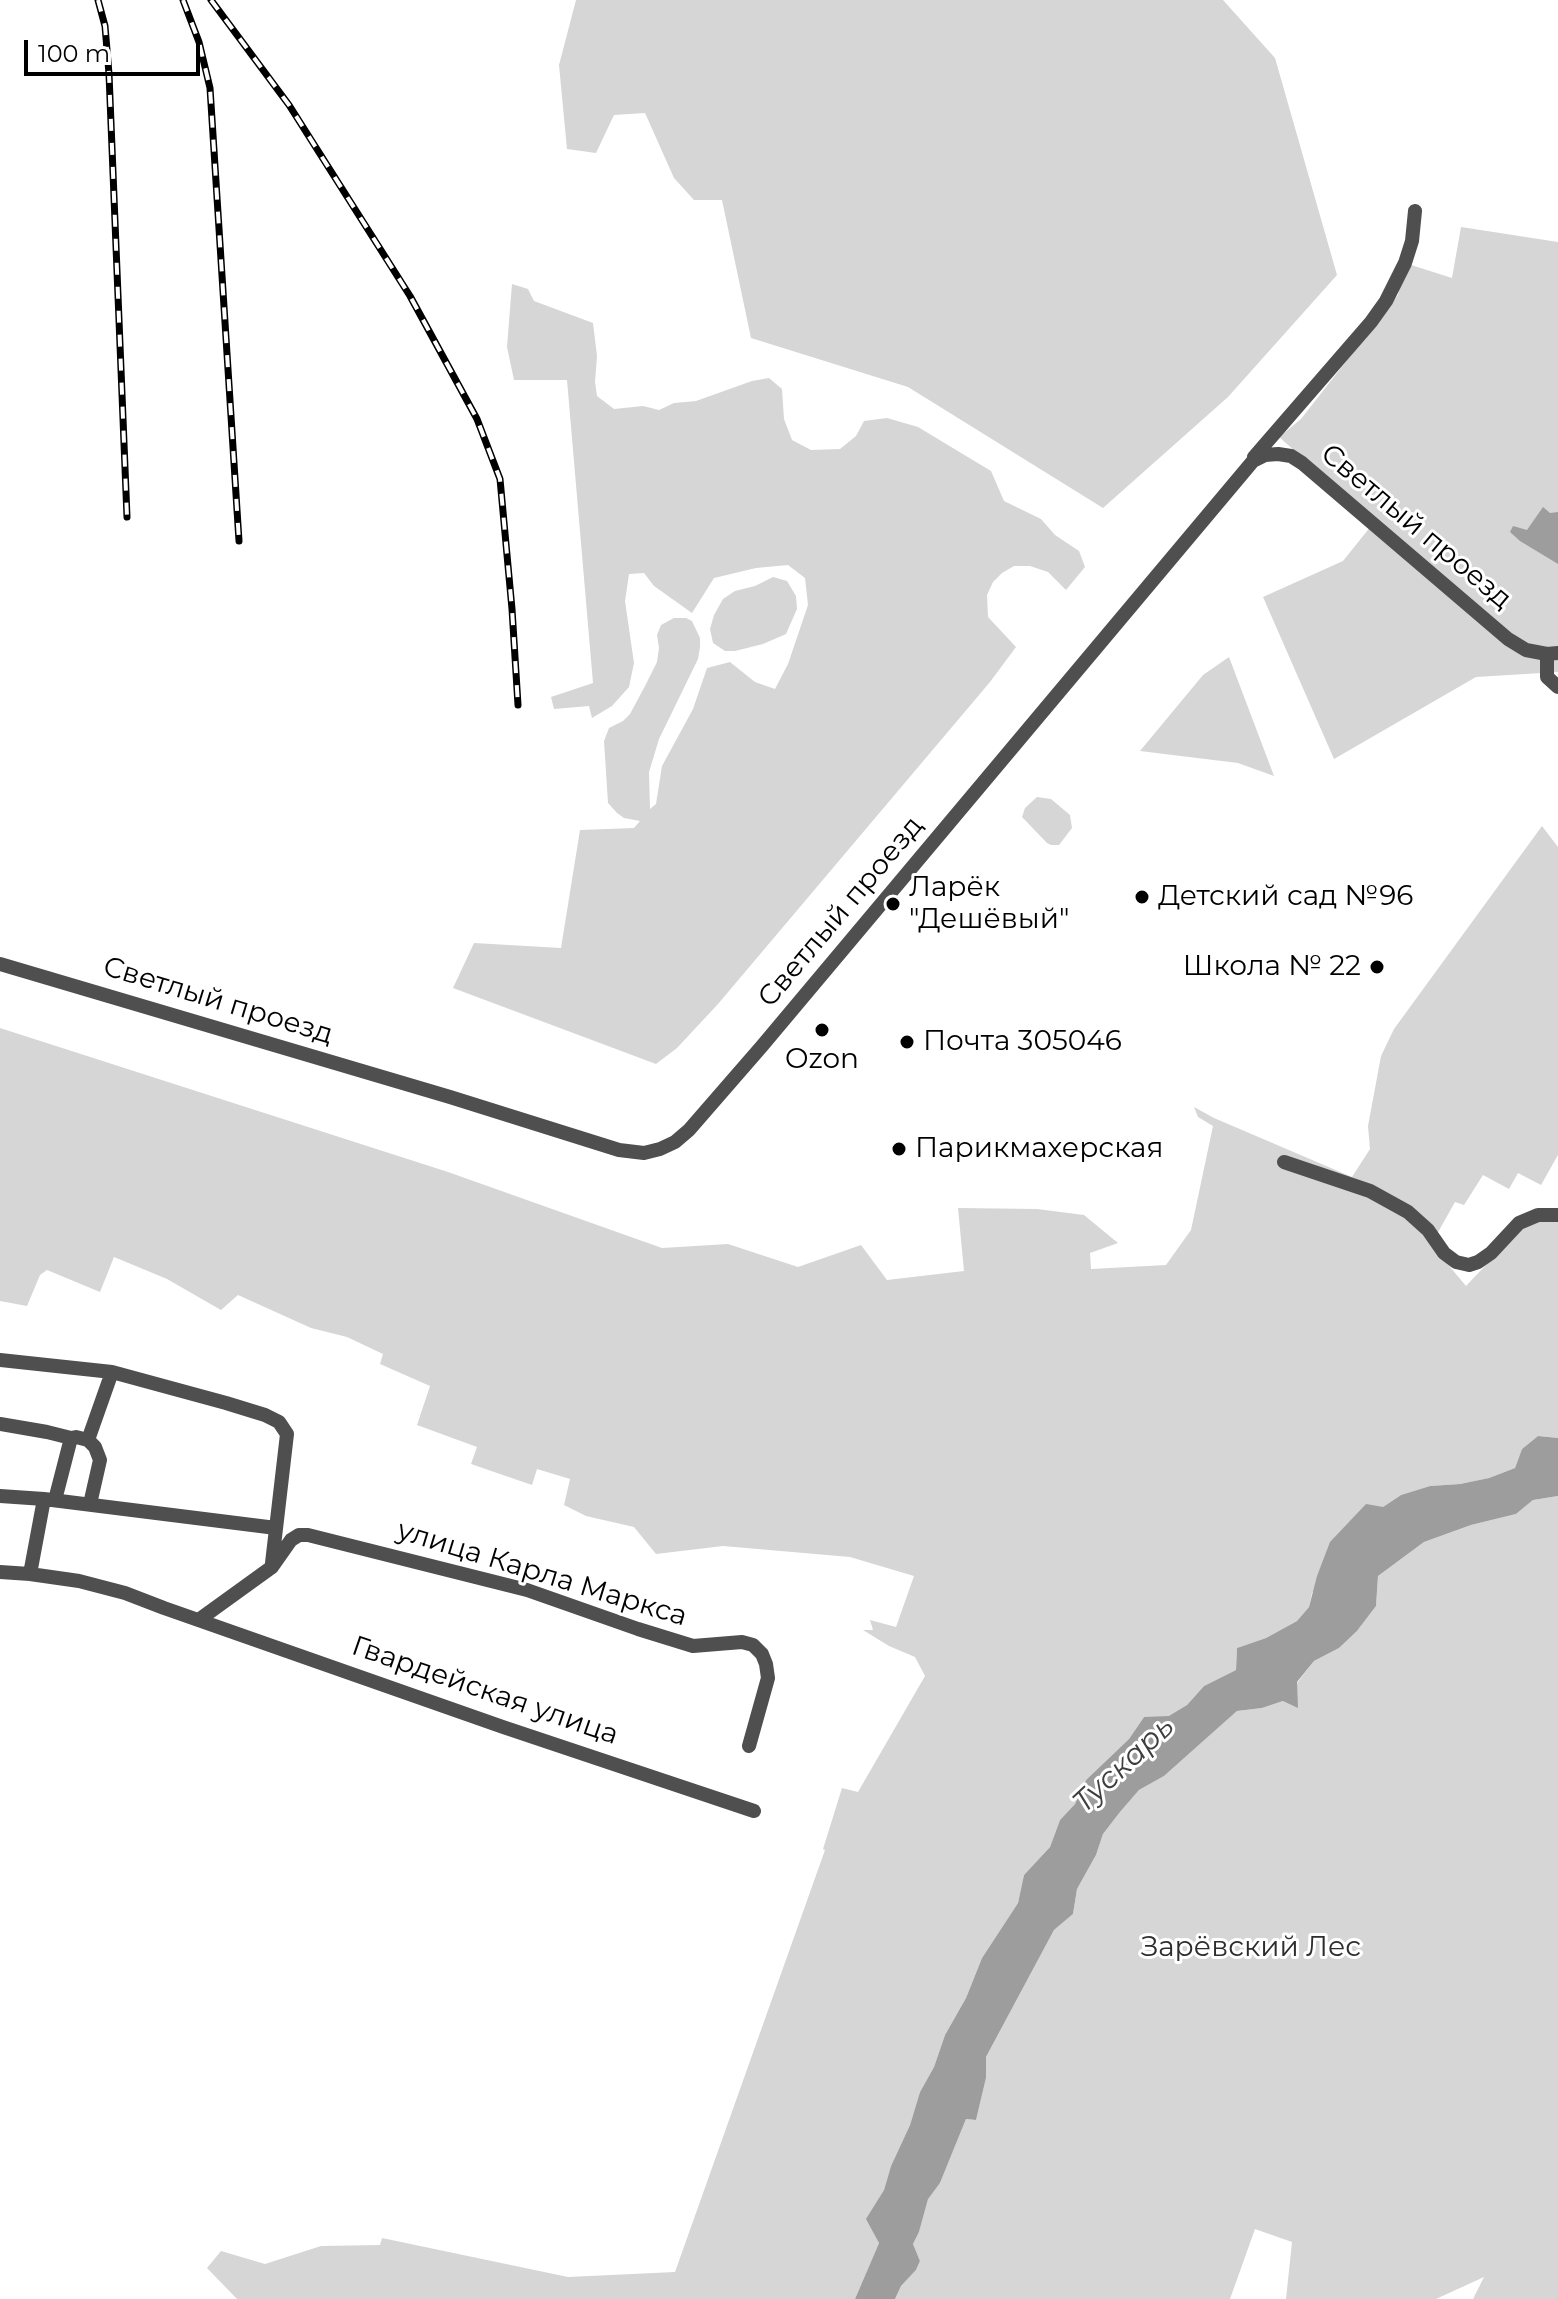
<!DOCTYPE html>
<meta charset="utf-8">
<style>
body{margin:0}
#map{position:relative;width:1558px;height:2299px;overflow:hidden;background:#fff;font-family:Montserrat,sans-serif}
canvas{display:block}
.scale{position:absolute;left:24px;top:40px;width:176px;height:36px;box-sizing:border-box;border:4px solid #000;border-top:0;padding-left:10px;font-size:24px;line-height:28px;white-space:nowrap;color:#000;-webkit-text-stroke:6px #fff;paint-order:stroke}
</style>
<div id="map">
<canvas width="1558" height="2299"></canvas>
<div class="scale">100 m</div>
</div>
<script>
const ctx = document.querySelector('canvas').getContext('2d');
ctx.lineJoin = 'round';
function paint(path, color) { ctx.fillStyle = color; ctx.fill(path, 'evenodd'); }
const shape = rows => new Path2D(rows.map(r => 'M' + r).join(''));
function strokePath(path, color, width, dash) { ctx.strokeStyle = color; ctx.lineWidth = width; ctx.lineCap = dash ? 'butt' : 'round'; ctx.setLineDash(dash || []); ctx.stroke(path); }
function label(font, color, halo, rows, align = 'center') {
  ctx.font = font + ' Montserrat,sans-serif'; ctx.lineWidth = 6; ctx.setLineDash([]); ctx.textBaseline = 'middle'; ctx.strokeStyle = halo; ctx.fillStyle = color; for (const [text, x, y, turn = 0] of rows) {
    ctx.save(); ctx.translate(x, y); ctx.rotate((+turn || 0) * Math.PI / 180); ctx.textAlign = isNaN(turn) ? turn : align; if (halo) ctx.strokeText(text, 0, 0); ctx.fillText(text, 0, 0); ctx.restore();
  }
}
const green = shape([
 [576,0,1223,0,1275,58,1337,275,1228,397,1103,508,908,387,751,338,722,200,694,200,674,178,645,113,614,115,596,153,567,149,559,65],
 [1461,227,1558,242,1558,672,1476,677,1334,759,1263,597,1343,561,1375,521,1279,437,1301,419,1398,295,1405,263,1452,278],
 [512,284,528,289,534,301,593,323,597,356,595,382,597,396,614,409,643,406,659,410,674,403,696,401,752,381,769,378,782,389,784,419,792,440,811,450,840,449,856,436,864,421,887,418,918,427,991,471,1004,501,1041,519,1055,535,1079,551,1085,567,1066,590,1048,572,1030,566,1014,566,1002,573,993,582,987,595,988,617,1016,647,990,682,718,1004,677,1048,656,1064,453,988,474,943,561,948,580,830,634,828,640,821,624,818,617,813,608,803,604,741,609,728,623,721,630,714,645,686,657,662,659,648,657,635,661,625,674,618,686,618,692,621,700,638,700,647,698,659,659,739,649,772,650,809,656,804,662,766,693,709,707,668,730,662,755,682,775,689,788,664,808,605,805,578,788,565,756,568,714,578,692,613,654,586,644,573,629,574,625,601,634,663,629,687,612,706,592,718,589,706,554,709,551,697,593,683,567,380,514,380,507,347],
 [773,577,787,581,796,596,797,609,786,634,763,644,735,651,725,651,713,643,710,629,714,615,723,599,735,591,755,586],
 [1229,657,1274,776,1238,763,1140,751,1203,675],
 [1037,797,1051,799,1070,815,1072,828,1059,845,1051,845,1047,843,1022,817,1025,808],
 [1542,826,1558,847,1558,1155,1541,1185,1518,1173,1509,1189,1483,1175,1464,1205,1455,1202,1437,1234,1414,1224,1466,1286,1524,1225,1544,1219,1558,1219,1558,1438,1538,1436,1522,1449,1515,1468,1489,1478,1460,1484,1430,1486,1401,1495,1383,1507,1312,1593,1309,1607,1297,1621,1266,1638,1237,1648,1236,1670,1204,1686,1187,1705,1169,1717,1144,1717,1129,1739,1086,1780,1075,1804,1060,1820,1050,1847,1024,1875,1018,1903,982,1958,966,1998,945,2035,934,2067,920,2092,910,2125,891,2166,884,2190,867,2219,879,2243,855,2299,237,2299,207,2268,221,2251,265,2264,321,2246,380,2245,382,2238,568,2277,675,2272,825,1850,823,1849,842,1788,858,1792,925,1676,915,1657,889,1646,863,1630,873,1630,870,1620,896,1627,914,1576,850,1557,723,1546,656,1554,634,1527,586,1516,564,1505,570,1479,537,1469,532,1485,471,1464,477,1447,417,1425,430,1386,380,1364,383,1354,347,1337,311,1328,238,1295,221,1310,167,1279,114,1257,100,1292,47,1270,40,1275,27,1306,0,1301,0,1028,448,1172,662,1248,728,1244,798,1267,861,1245,887,1280,964,1271,958,1208,1037,1209,1084,1215,1118,1243,1090,1253,1091,1269,1166,1265,1191,1230,1213,1126,1198,1117,1194,1107,1214,1118,1352,1177,1370,1149,1368,1126,1381,1056,1394,1029],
 [1558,1496,1558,2299,1473,2299,1484,2277,1436,2299,1286,2299,1292,2242,1255,2229,1230,2299,895,2299,901,2286,916,2270,920,2261,913,2244,919,2232,928,2198,940,2183,966,2119,976,2120,986,2078,986,2057,1054,1930,1073,1914,1077,1889,1096,1855,1103,1834,1120,1812,1139,1790,1164,1776,1237,1711,1262,1708,1283,1701,1314,1661,1339,1648,1357,1631,1376,1606,1378,1576,1424,1542,1471,1525,1516,1514,1533,1500]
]);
const water = shape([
 [1543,507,1550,513,1558,512,1558,564,1520,541,1510,532,1513,526,1527,530],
 [1538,1436,1558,1438,1558,1496,1533,1500,1516,1514,1471,1525,1424,1542,1378,1576,1376,1606,1357,1631,1339,1648,1314,1661,1297,1682,1298,1708,1283,1701,1262,1708,1237,1711,1164,1776,1139,1790,1120,1812,1103,1834,1096,1855,1077,1889,1073,1914,1054,1930,986,2057,986,2078,976,2120,966,2119,940,2183,928,2199,919,2232,913,2244,920,2261,916,2270,901,2286,895,2299,855,2299,879,2243,866,2219,884,2190,891,2166,910,2125,920,2092,934,2067,945,2035,966,1998,982,1958,1018,1903,1024,1875,1050,1847,1060,1820,1075,1804,1086,1780,1129,1739,1144,1717,1169,1716,1187,1705,1204,1686,1236,1670,1237,1648,1266,1638,1297,1621,1309,1607,1317,1576,1330,1542,1366,1504,1383,1507,1401,1495,1430,1486,1460,1484,1489,1478,1515,1468,1522,1449]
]);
const minor = shape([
 [1254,457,1371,322,1386,301,1405,263,1412,241,1415,211],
 [1547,654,1547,677,1558,687],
 [0,964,450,1097,619,1150,644,1153,660,1149,675,1142,689,1130,762,1046,1253,461,1265,455,1278,454,1291,456,1302,463,1508,639,1526,650,1547,654,1558,653],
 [1284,1162,1370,1191,1408,1212,1428,1230,1444,1253,1456,1262,1469,1265,1478,1262,1491,1253,1519,1223,1538,1215,1558,1215],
 [0,1360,112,1372,226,1403,265,1415,279,1422,287,1434,272,1563],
 [0,1424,47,1432,71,1438],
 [88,1440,95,1447,100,1460,90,1504],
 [0,1496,44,1499,276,1528],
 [55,1500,71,1438,76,1437,88,1440,112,1372],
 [0,1572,30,1574,79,1581,125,1593,164,1608,503,1727,754,1811],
 [30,1574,44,1499],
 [200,1619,272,1567,291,1540,299,1535,308,1535,527,1590,638,1629,693,1646,742,1642,753,1645,762,1654,766,1664,768,1678,749,1746]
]);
const rail = shape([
 [98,0,105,26,109,74,127,517],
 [183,0,199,42,210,88,239,541],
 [211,0,289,105,410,296,477,419,500,479,512,609,518,705]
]);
const markers = [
 [1142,897,8,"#000"],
 [893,904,8,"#000"],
 [1377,967,8,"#000"],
 [822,1030,8,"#000"],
 [907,1042,8,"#000"],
 [899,1149,8,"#000"]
];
const streetNames = [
 ["Светлый проезд",1416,527,40],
 ["Светлый проезд",841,912,-50],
 ["Светлый проезд",218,1001,17],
 ["улица Карла Маркса",542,1574,17],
 ["Гвардейская улица",485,1691,19]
];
const poiNames = [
 ["Ларёк",909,888],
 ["\"Дешёвый\"",909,920],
 ["Детский сад №96",1158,897],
 ["Школа № 22",1361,967,"right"],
 ["Почта 305046",923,1042],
 ["Ozon",822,1060,"center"],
 ["Парикмахерская",915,1149]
];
const parkNames = [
 ["Зарёвский Лес",1251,1948]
];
const waterNames = [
 ["Тускарь",1124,1765,-43]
];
paint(green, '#d6d6d6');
paint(water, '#9d9d9d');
strokePath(minor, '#4f4f4f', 14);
strokePath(rail, '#000', 7);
strokePath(rail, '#fff', 4, [12]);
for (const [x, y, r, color] of markers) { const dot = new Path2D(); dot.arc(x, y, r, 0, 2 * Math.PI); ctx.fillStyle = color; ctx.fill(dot); strokePath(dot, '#fff', 3); }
label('28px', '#000', '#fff', streetNames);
label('28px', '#000', '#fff', poiNames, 'left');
label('28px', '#2d2d2d', '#fff', parkNames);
label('italic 30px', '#3e3e3e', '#fff', waterNames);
</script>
